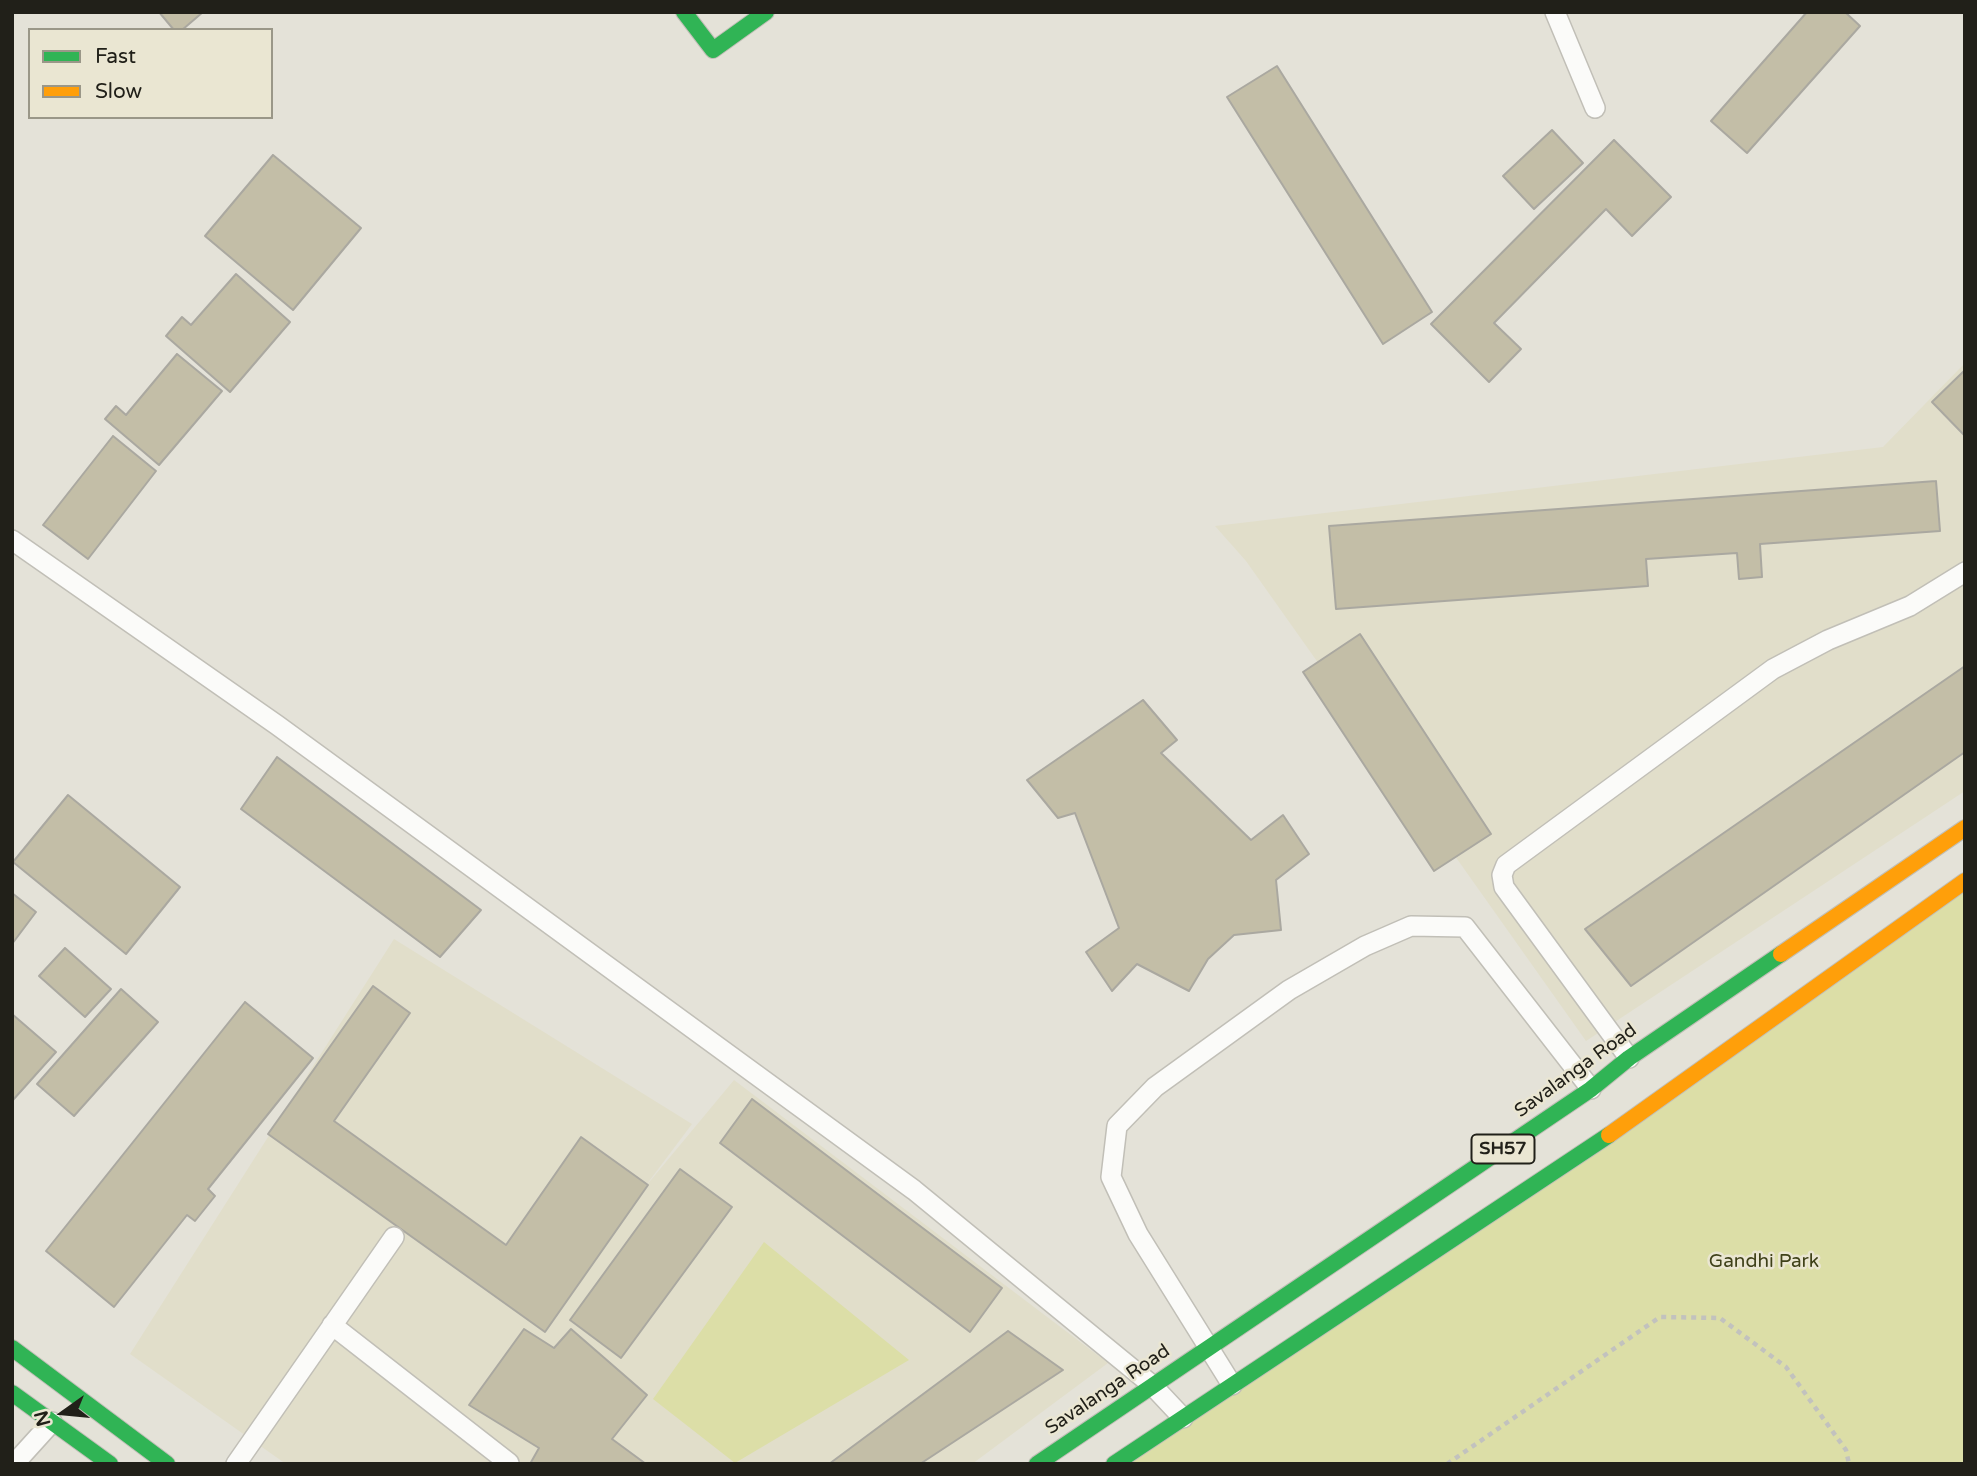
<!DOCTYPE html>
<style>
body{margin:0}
#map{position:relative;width:1977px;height:1476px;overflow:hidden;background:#e4e2d8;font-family:"Varela Round",sans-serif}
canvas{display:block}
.frame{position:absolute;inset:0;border:14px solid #212019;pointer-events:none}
.legend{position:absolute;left:28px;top:28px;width:245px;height:91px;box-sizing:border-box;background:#eae6d2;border:2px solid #9a9788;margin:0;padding:9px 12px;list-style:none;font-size:21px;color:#212019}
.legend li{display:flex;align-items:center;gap:14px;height:35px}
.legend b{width:35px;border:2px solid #9a9788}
.north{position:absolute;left:28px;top:1378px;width:70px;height:70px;-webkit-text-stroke:5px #eae6d2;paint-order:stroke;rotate:255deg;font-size:19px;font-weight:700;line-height:28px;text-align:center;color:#212019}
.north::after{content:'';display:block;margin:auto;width:24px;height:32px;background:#212019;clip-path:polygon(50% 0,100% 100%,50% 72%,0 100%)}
</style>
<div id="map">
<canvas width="1977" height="1476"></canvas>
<div class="frame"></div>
<ul class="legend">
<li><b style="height:9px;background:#30b455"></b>Fast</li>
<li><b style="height:9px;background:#ff9f0a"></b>Slow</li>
</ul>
<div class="north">N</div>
</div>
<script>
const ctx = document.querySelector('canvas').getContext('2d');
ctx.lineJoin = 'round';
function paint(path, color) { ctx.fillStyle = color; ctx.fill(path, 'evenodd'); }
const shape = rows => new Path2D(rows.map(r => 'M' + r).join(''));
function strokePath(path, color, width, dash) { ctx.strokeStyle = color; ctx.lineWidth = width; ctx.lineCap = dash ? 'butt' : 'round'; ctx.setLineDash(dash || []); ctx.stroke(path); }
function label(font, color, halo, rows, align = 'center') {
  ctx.font = font + ' "Varela Round",sans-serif'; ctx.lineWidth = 5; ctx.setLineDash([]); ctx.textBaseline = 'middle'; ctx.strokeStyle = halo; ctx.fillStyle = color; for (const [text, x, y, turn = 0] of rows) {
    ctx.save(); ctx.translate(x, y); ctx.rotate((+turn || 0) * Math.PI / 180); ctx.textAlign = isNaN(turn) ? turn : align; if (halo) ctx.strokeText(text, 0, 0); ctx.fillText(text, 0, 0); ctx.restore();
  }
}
const built = shape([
 [1965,363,1965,791,1586,1041,1246,561,1215,526,1883,447],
 [394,939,692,1124,641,1192,734,1080,1108,1363,972,1464,286,1464,130,1354]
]);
const green = shape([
 [1965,885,1965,1464,1105,1464],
 [764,1242,909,1360,735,1463,653,1399]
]);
const building = shape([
 [159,12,203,12,182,30,174,30,159,12],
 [1807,12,1845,12,1860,26,1747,153,1711,121,1807,12],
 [1277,66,1432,312,1383,344,1227,97,1277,66],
 [1552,130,1583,163,1534,209,1503,176,1552,130],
 [1614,140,1671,197,1632,236,1606,209,1494,323,1521,349,1489,382,1431,324,1614,140],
 [273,155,361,228,293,310,205,236,273,155],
 [236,274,290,322,230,392,166,336,182,317,191,325,236,274],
 [177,354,222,391,159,465,105,419,116,406,126,415,177,354],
 [1965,370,1965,436,1932,402,1965,370],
 [113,436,156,471,88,559,43,525,113,436],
 [1936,481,1940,531,1760,544,1762,577,1739,579,1737,553,1646,559,1648,586,1336,609,1329,526,1936,481],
 [1360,634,1491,834,1434,871,1303,672,1360,634],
 [1965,666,1965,752,1631,986,1585,929,1965,666],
 [1143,700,1177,740,1161,753,1251,840,1283,815,1309,854,1276,880,1281,930,1234,935,1208,959,1189,991,1137,964,1112,991,1086,952,1119,928,1075,813,1058,818,1027,780,1143,700],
 [277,757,481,910,440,957,241,809,277,757],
 [68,795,180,887,126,954,13,862,68,795],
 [12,893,36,912,12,944,12,893],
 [65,948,111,989,85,1017,39,976,65,948],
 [373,986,410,1013,334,1121,506,1245,581,1137,648,1185,545,1332,268,1134,373,986],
 [121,989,158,1022,74,1116,37,1084,121,989],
 [245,1002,313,1058,208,1189,215,1196,195,1221,187,1215,114,1307,46,1251,245,1002],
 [12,1014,56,1052,13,1100,12,1099,12,1014],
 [752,1099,1002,1288,970,1332,720,1143,752,1099],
 [680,1169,732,1207,621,1358,570,1320,680,1169],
 [524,1329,554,1348,571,1329,647,1395,612,1439,646,1464,530,1464,539,1448,469,1405,524,1329],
 [1008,1331,1063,1370,920,1464,829,1464,1008,1331]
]);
const path = shape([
 [1447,1464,1660,1317,1720,1318,1786,1367,1846,1450,1849,1464]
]);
const lane = shape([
 [1555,12,1595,108],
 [12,540,277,725,914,1190,1152,1385,1183,1418],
 [1629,1058,1504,887,1502,875,1506,865,1773,669,1828,640,1910,606,1965,572],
 [332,1325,509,1463],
 [1232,1385,1138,1234,1111,1177,1117,1126,1155,1087,1289,990,1365,946,1411,926,1465,927,1591,1089],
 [14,1464,52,1422],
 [236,1464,394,1237]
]);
const fast = shape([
 [684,12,713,50,766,12],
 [12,1348,167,1464],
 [12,1393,110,1464],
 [1037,1464,1591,1089,1629,1058,1781,954],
 [1114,1464,1609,1135]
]);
const slow = shape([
 [1781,954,1965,828],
 [1609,1135,1965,881]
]);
const shields = [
 [1503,1149,63]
];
const shieldNames = [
 ["SH57",1503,1149]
];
const streetNames = [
 ["Savalanga Road",1576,1071,-36],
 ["Savalanga Road",1108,1390,-34]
];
const parkNames = [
 ["Gandhi Park",1764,1262]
];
paint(built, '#e1deca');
paint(green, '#dcdea7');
paint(building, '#c3bea7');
strokePath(building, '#aaa8a0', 2);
strokePath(lane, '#c1bfb7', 22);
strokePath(fast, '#c1bfb7', 18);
strokePath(slow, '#c1bfb7', 18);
strokePath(path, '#c2c2be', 4.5, [5, 5]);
strokePath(lane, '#fbfbf9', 19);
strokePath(fast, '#30b455', 16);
strokePath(slow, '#ff9f0a', 16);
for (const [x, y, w] of shields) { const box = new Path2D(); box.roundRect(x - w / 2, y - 14.5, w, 29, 5); ctx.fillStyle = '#eae6d2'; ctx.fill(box); strokePath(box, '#212019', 2); }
label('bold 18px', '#212019', null, shieldNames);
label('19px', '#212019', '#eae6d2', streetNames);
label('19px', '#3f4119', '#eae6d2', parkNames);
</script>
